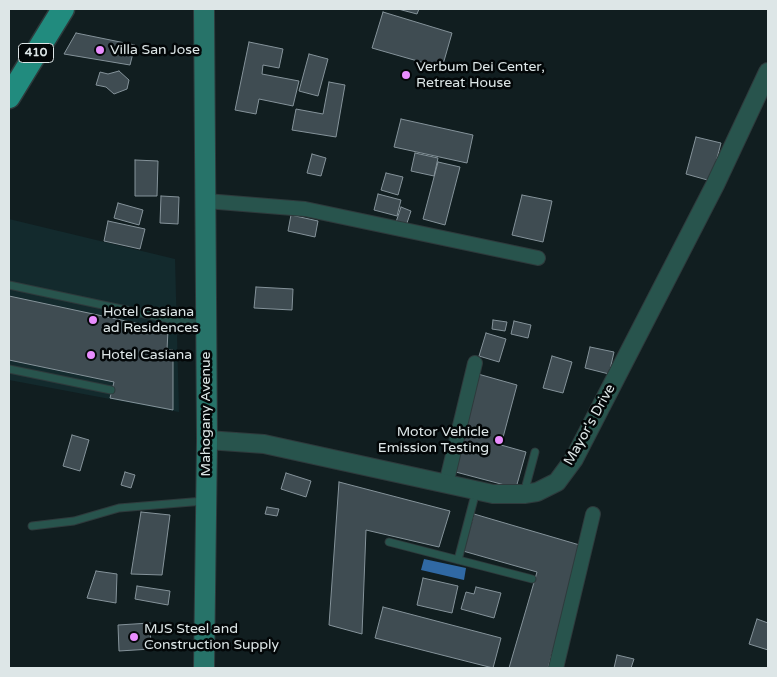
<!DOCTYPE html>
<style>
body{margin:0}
#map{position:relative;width:777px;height:677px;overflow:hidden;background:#111e20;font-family:"Varela Round",sans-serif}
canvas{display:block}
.frame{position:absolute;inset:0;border:10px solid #dde6e7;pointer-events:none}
</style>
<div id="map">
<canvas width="777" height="677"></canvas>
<div class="frame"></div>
</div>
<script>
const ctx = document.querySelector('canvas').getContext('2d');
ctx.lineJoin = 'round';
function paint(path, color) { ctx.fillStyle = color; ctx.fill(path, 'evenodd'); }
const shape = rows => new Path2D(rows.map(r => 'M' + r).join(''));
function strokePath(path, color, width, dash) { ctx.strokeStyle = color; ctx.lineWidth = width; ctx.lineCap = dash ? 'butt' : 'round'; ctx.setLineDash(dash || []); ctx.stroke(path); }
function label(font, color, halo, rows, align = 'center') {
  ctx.font = font + ' "Varela Round",sans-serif'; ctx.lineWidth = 5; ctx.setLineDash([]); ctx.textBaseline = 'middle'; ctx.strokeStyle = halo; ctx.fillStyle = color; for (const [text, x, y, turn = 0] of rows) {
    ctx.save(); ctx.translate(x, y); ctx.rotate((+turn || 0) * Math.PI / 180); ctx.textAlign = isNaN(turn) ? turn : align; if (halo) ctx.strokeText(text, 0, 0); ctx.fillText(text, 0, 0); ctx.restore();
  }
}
const built = shape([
 [9,219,175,259,179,412,9,380]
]);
const water = shape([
 [424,559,466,568,464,580,421,570]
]);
const building = shape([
 [398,9,419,9,417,14,398,9],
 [383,12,452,33,442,68,372,48,383,12],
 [76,33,135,45,130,65,64,54,76,33],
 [249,42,283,49,279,68,263,65,262,74,299,81,293,106,259,99,256,114,235,110,249,42],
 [309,54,328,59,318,96,299,91,309,54],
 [119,71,129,80,127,89,114,94,106,87,96,85,100,72,108,74,119,71],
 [329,82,345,85,336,137,292,130,296,109,323,114,329,82],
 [401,119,473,135,467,163,394,147,401,119],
 [696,137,721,143,711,181,686,174,696,137],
 [415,153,438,158,434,176,411,171,415,153],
 [312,154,326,158,321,176,307,173,312,154],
 [135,160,158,161,157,196,135,196,135,160],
 [438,162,460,167,445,225,423,219,438,162],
 [386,173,403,177,398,195,381,190,386,173],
 [378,194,401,200,397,216,374,210,378,194],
 [522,195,552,201,543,242,512,235,522,195],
 [161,196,179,197,178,224,160,223,161,196],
 [118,203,143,210,139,225,114,218,118,203],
 [401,207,411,211,406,226,396,222,401,207],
 [291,215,318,221,315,237,288,231,291,215],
 [108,221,145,229,140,249,104,241,108,221],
 [256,287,293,289,292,310,254,308,256,287],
 [9,296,168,330,167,350,173,350,173,410,110,398,114,382,9,360,9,296],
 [493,320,507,322,505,331,492,329,493,320],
 [514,321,531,325,528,338,511,334,514,321],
 [486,333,506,339,499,362,479,356,486,333],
 [590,347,614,352,609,374,585,368,590,347],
 [552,356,572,362,563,393,543,388,552,356],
 [478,374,517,385,501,445,526,452,516,488,452,471,478,374],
 [72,435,89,440,80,471,63,466,72,435],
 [125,472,135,475,131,488,121,485,125,472],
 [286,473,311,481,306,497,281,489,286,473],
 [339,482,450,511,439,547,366,530,362,634,329,625,339,482],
 [267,507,279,509,277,516,265,514,267,507],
 [141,512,170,515,162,575,131,574,141,512],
 [474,514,583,546,548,668,509,668,537,572,463,551,474,514],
 [96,571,117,574,116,603,87,598,96,571],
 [423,578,458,586,452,613,417,605,423,578],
 [137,586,170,591,168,605,135,599,137,586],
 [476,587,501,593,494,618,461,609,466,592,474,594,476,587],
 [383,607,501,638,493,668,375,638,383,607],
 [757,619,768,623,768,650,749,644,757,619],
 [150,623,151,649,119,651,118,625,150,623],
 [617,655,634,659,631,668,614,668,617,655]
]);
const service = shape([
 [9,285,173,320,203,324],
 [9,369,111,390],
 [524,493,535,452],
 [32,526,74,521,119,508,204,501],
 [389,542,532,579],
 [458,560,476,491]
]);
const minor = shape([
 [206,201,305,209,538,258],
 [446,484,475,363],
 [556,668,593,514]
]);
const tertiary = shape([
 [207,440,264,444,493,494,524,494,537,492,557,482,574,459,715,185,768,72]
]);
const secondary = shape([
 [204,668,207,440,204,9]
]);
const primary = shape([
 [9,97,63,9]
]);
const markers = [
 [100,50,5,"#e98dfe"],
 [406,75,5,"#e98dfe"],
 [93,320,5,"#e98dfe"],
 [91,355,5,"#e98dfe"],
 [499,440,5,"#e98dfe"],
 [134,637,5,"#e98dfe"]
];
const shields = [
 [36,53,35]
];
const shieldNames = [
 ["410",36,53]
];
const poiNames = [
 ["Villa San Jose",110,50],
 ["Verbum Dei Center,",416,67],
 ["Retreat House",416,83],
 ["Hotel Casiana",103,312],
 ["ad Residences",103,328],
 ["Hotel Casiana",101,355],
 ["Motor Vehicle",489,432,"right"],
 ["Emission Testing",489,448,"right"],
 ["MJS Steel and",144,629],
 ["Construction Supply",144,645]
];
const streetNames = [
 ["Mahogany Avenue",206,414,-90],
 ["Mayor's Drive",590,425,-61]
];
paint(built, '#132a2d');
paint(water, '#3069a4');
paint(building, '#3f4c52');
strokePath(building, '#85939a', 1);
strokePath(service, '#2e3a3c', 9);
strokePath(minor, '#2e3a3c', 16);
strokePath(tertiary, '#2e3a3c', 20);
strokePath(secondary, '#2e3a3c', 22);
strokePath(primary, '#2e3a3c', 25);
strokePath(service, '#28544d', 7);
strokePath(minor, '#28544d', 14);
strokePath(tertiary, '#28544d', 18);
strokePath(secondary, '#277369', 20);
strokePath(primary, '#218b7e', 22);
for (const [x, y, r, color] of markers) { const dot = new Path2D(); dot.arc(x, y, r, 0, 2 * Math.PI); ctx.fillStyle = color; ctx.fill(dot); strokePath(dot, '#030708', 2); }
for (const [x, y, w] of shields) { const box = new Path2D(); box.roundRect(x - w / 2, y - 9.5, w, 19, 4); ctx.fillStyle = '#030708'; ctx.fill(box); strokePath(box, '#dde6e7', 1); }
label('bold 12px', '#dde6e7', null, shieldNames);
label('14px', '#dde6e7', '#030708', poiNames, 'left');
label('14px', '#dde6e7', '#030708', streetNames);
</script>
